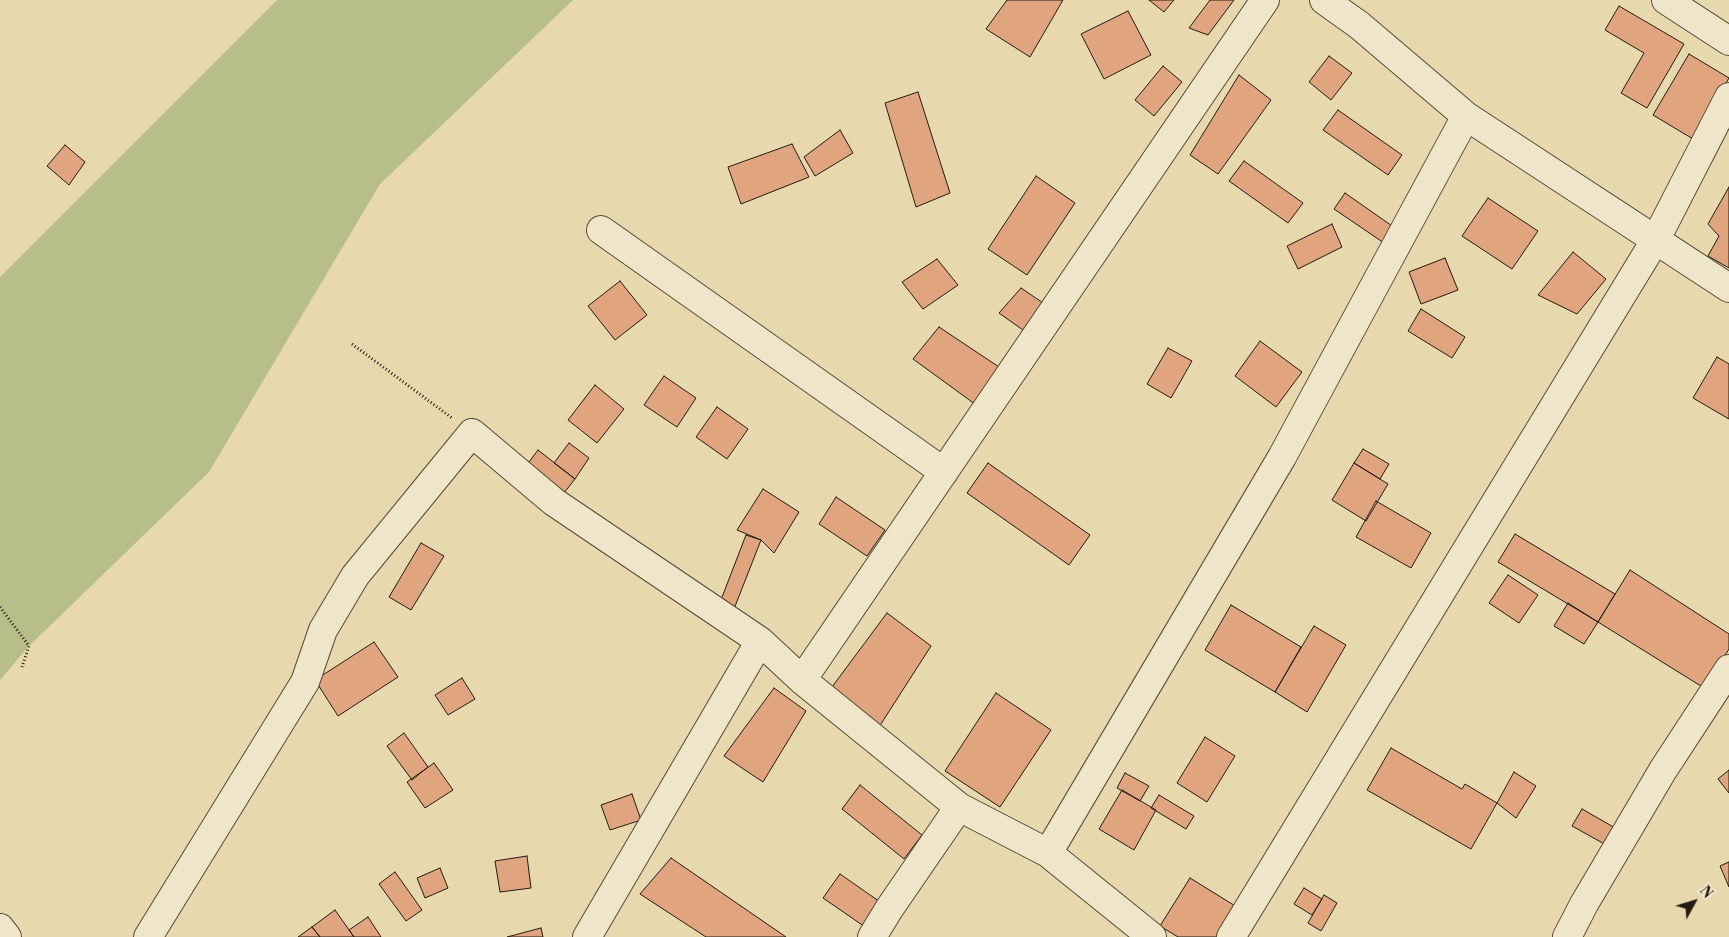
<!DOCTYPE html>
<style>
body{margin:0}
#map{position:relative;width:1729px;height:937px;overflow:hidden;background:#e7d8ae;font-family:"Libre Bodoni",serif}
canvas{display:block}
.north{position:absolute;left:1669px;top:877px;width:50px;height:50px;-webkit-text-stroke:4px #efe6ca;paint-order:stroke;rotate:51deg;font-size:14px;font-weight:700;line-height:20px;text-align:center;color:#241b12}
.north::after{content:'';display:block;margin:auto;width:18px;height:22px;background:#241b12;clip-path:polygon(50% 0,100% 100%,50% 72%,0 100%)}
</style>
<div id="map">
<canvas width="1729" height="937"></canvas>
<div class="north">N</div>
</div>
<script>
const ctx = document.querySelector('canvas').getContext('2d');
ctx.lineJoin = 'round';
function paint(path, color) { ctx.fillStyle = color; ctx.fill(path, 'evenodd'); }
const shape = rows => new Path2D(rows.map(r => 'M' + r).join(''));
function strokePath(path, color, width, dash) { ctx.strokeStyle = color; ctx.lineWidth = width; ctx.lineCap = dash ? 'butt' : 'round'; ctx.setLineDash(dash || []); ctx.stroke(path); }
const green = shape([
 [277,0,573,0,380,184,209,472,29,646,0,680,0,277]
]);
const building = shape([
 [1007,0,1063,0,1030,57,986,29,1007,0],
 [1149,0,1174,0,1164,12,1149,0],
 [1210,0,1234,0,1208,35,1189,28,1210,0],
 [1619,6,1684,44,1647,108,1621,93,1644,53,1605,30,1619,6],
 [1128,11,1151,55,1104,79,1081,34,1128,11],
 [1689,54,1729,78,1693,139,1653,115,1689,54],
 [1329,56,1352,73,1331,100,1309,82,1329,56],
 [1163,66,1182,82,1154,116,1135,100,1163,66],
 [1239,75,1271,100,1218,174,1190,155,1239,75],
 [918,92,950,193,916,207,885,103,918,92],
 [1338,110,1402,155,1388,175,1323,130,1338,110],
 [840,130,853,153,815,176,804,157,840,130],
 [792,144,809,177,741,204,728,167,792,144],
 [65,145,85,162,69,185,47,166,65,145],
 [1244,161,1303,203,1288,223,1229,181,1244,161],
 [1036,176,1075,203,1027,275,988,249,1036,176],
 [1729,187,1729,268,1708,256,1719,236,1708,224,1729,187],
 [1345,193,1395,228,1384,243,1334,209,1345,193],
 [1488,198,1538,231,1512,269,1462,236,1488,198],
 [1332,224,1342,247,1298,269,1287,246,1332,224],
 [1573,252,1606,279,1577,314,1538,295,1573,252],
 [1445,258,1458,290,1421,304,1409,272,1445,258],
 [937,259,958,285,923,309,902,282,937,259],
 [620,281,647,315,615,340,588,306,620,281],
 [1021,288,1049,307,1030,335,999,313,1021,288],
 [1421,309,1465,337,1452,358,1408,331,1421,309],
 [939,327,1005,371,979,407,913,359,939,327],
 [1260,341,1302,372,1276,407,1235,376,1260,341],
 [1168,348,1192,361,1171,398,1147,384,1168,348],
 [1717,357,1729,364,1729,419,1693,398,1717,357],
 [664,376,696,398,677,427,644,405,664,376],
 [595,385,624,409,597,443,568,420,595,385],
 [717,407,748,429,727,459,696,437,717,407],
 [569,443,589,458,575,479,554,463,569,443],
 [1363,449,1389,464,1380,479,1354,463,1363,449],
 [538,450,575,479,560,498,523,470,538,450],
 [988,463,1090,535,1069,565,967,493,988,463],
 [1354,463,1388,484,1366,521,1332,500,1354,463],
 [763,489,799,512,774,553,761,540,737,530,763,489],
 [836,497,885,530,867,556,819,524,836,497],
 [1376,501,1431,533,1411,568,1356,537,1376,501],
 [1515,534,1615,594,1598,622,1498,562,1515,534],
 [746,535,761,540,732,614,719,605,746,535],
 [421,543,444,556,411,610,389,597,421,543],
 [1630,570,1729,634,1729,649,1704,688,1598,622,1630,570],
 [1508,575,1538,595,1519,623,1489,603,1508,575],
 [1568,603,1598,622,1584,644,1554,626,1568,603],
 [1231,605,1301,647,1275,692,1205,650,1231,605],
 [887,613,931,646,879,727,829,691,887,613],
 [1314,626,1346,645,1307,712,1275,692,1314,626],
 [374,642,398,677,338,716,315,680,374,642],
 [462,678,475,699,448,715,435,695,462,678],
 [774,688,806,711,763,782,724,756,774,688],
 [996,693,1051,730,1000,807,945,771,996,693],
 [404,733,428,767,412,780,387,746,404,733],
 [1205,737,1235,756,1207,802,1177,783,1205,737],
 [1391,748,1462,789,1465,784,1497,803,1471,849,1367,790,1391,748],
 [434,763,453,790,425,808,407,782,434,763],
 [1729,770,1729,793,1718,779,1729,770],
 [1514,772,1536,786,1516,818,1497,803,1514,772],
 [1125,773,1149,786,1140,801,1117,788,1125,773],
 [860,785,922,835,904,859,842,809,860,785],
 [1122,790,1156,810,1134,850,1099,829,1122,790],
 [632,794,641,820,610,830,601,805,632,794],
 [1159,795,1194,816,1186,829,1151,808,1159,795],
 [1582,809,1617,829,1608,846,1572,826,1582,809],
 [527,856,531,888,500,892,495,861,527,856],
 [671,858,786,937,706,937,640,894,671,858],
 [1729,862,1729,887,1720,866,1729,862],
 [440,868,448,888,425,898,417,878,440,868],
 [395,872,422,910,406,921,379,884,395,872],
 [840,874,883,904,868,929,823,898,840,874],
 [1190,878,1245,912,1229,937,1178,937,1160,926,1190,878],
 [1304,888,1322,899,1312,915,1294,904,1304,888],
 [1324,895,1337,903,1321,931,1308,923,1324,895],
 [335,910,354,937,320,937,312,927,335,910],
 [368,917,381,937,354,937,349,930,368,917],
 [312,927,320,937,298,937,312,927],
 [541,928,543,937,507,937,541,928]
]);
const path = shape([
 [352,344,452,418],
 [0,607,29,646,22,667]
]);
const minor = shape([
 [1324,0,1359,25,1466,116,1729,288],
 [1666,0,1729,41],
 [601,230,944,472],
 [802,680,1265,0],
 [1048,853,1282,457,1466,116],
 [0,928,7,937],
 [148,937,305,682,323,630,355,576,472,433,554,502,760,641,802,680,959,807,1048,853,1152,937],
 [587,937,760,641],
 [872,937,889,909,959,807],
 [1231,937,1656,239,1729,97],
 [1567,937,1584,904,1663,770,1729,669]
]);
paint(green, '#b8be89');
paint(building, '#e0a57f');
strokePath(building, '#241b12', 1);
strokePath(minor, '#554a39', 30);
strokePath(path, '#241b12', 3, [1, 2.5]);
strokePath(minor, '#efe6ca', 28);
</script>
